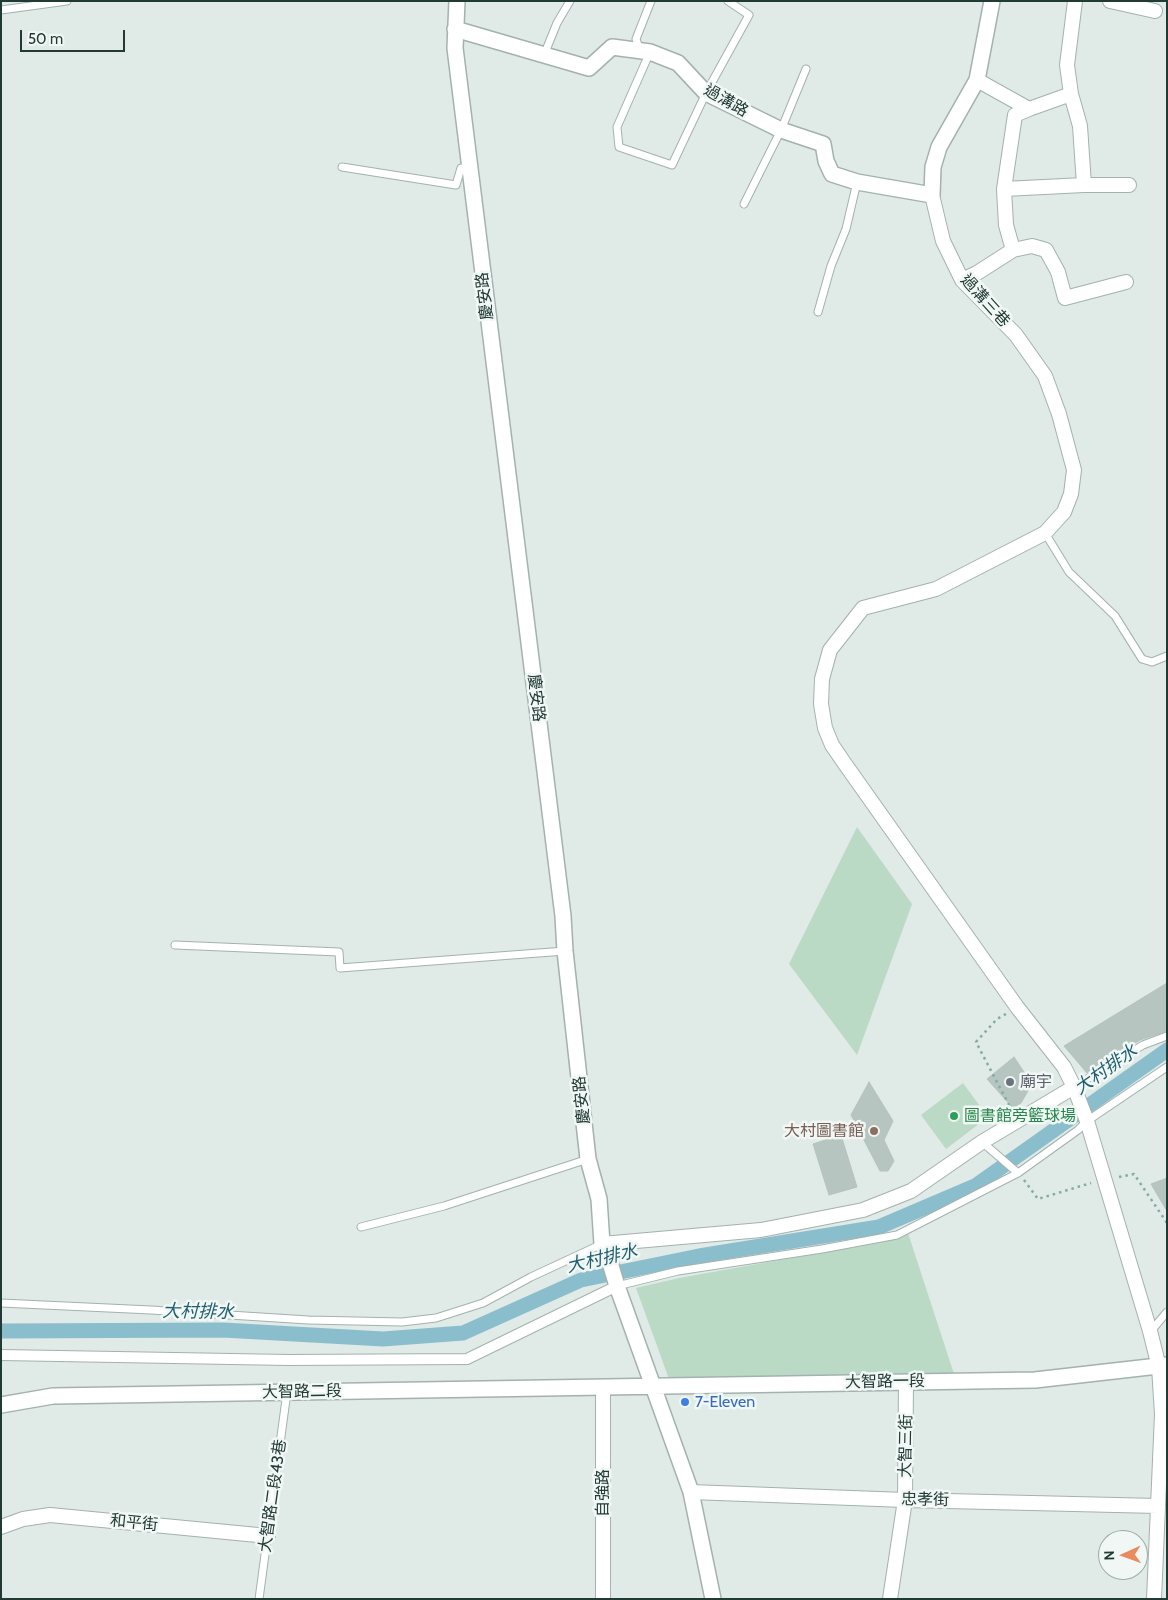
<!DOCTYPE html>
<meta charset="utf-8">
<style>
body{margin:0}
#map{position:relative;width:1168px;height:1600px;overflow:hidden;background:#e0eae7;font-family:Cabin,sans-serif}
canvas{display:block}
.frame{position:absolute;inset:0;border:2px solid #223a35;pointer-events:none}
.north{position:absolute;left:1098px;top:1530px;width:50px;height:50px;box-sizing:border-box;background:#f1f7f4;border:1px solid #9eaba8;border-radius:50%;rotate:268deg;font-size:14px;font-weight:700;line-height:20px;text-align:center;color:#223a35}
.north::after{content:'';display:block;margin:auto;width:18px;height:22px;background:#ea8a5f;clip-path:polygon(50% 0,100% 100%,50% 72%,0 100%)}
.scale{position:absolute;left:20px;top:30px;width:105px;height:22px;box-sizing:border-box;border:2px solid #223a35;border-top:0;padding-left:6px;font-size:15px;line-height:18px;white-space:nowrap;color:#223a35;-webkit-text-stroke:4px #f1f7f4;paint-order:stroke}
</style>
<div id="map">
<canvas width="1168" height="1600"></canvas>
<div class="frame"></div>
<div class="north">N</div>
<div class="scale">50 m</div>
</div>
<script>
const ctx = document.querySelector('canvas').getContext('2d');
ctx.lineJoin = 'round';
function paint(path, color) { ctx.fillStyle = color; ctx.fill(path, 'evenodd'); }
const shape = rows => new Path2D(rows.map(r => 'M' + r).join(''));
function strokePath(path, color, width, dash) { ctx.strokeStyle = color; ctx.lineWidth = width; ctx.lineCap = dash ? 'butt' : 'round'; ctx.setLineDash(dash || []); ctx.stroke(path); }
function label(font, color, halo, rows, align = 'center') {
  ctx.font = font + ' Cabin,"Noto Sans TC",sans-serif'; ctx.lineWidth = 5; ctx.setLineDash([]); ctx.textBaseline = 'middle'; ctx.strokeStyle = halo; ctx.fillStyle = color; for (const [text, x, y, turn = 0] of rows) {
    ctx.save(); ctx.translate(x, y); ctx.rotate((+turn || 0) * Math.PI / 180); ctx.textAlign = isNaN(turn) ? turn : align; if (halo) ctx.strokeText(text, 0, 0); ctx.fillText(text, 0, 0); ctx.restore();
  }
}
const green = shape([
 [857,827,912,904,857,1055,789,964],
 [963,1083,988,1117,946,1149,921,1115],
 [908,1233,954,1374,669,1379,636,1288,679,1278,897,1239]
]);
const canal = shape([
 [1,1331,223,1330,383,1339,463,1333,581,1280,699,1256,879,1227,975,1186,1167,1050]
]);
const building = shape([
 [1167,983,1167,1031,1140,1040,1087,1073,1064,1046,1167,983],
 [1014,1057,1032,1084,1021,1103,1013,1108,987,1079,1014,1057],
 [869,1082,893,1121,884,1140,894,1161,888,1171,880,1171,851,1115,869,1082],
 [841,1135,857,1187,829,1195,813,1144,841,1135],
 [1167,1178,1167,1211,1151,1184,1167,1178]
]);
const path = shape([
 [1006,1014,997,1019,976,1042,1011,1109],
 [1119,1177,1134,1174,1167,1223],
 [1024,1180,1038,1199,1091,1183]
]);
const service = shape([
 [1,10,67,1],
 [640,51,636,39,651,1],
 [650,52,617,127,619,147,672,165,706,93,749,15,728,1],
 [544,55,557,23,570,1],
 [342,167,456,185,461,168,470,172],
 [744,204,781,130,806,69],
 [818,312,831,266,846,229,857,182],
 [1045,533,1069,572,1115,616,1142,659,1152,662,1167,656],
 [175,945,339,952,340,968,565,951],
 [1074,1087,1143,1045,1167,1036],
 [982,1142,1018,1173],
 [361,1227,444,1206,588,1159],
 [617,1286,678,1271,822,1249,897,1235,1018,1173,1078,1130,1087,1121,1167,1067],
 [1,1303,151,1310,308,1320,402,1322,436,1318,483,1303,531,1277,602,1244],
 [1151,1331,1167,1312],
 [259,1599,287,1392]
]);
const pedestrian = shape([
 [1,1355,289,1360,467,1359,617,1286]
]);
const minor = shape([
 [1075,1,1067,65,1071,94,1080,126,1084,185],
 [1110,1,1155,11],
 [977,80,1029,109],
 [1004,189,1084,185,1129,185],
 [1013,250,1006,225,1004,189,1015,115,1029,109,1071,94],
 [962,280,977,273,1013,250,1032,246,1046,250,1058,272,1065,298,1126,282],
 [1074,1087,1087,1121,1150,1331,1159,1367,1162,1414,1154,1599],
 [602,1244,761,1230,863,1210,911,1191,982,1142,1074,1087,1064,1067,1017,1007,845,764,832,745,825,728,821,704,822,679,830,650,863,608,936,589,1045,533,1064,512,1071,494,1074,470,1059,414,1045,376,1016,335,962,280,943,241,932,195],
 [691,1492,905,1500,1158,1506],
 [1,1527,23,1519,50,1515,268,1536],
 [603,1599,603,1387],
 [890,1599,905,1500,906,1382]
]);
const tertiary = shape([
 [457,1,455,48,563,916,565,951,588,1159,599,1199,602,1244,608,1256,617,1286,691,1492,713,1599],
 [455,29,589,68,612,47,650,52,678,63,706,93,781,130,823,144,826,161,832,174,857,182,932,195,933,167,939,147,977,80,992,1],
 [1,1405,53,1396,1035,1380,1167,1365]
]);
const markers = [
 [1010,1082,5,"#6b7280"],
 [954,1116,5,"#2e9e5b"],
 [874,1131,5,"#8d6e63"],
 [685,1402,5,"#3f7fe0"]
];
const streetNames = [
 ["過溝路",726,101,30],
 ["慶安路",485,296,-97],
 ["過溝三巷",985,301,48],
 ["慶安路",536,698,83],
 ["慶安路",582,1100,-96],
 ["大智路一段",885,1382,-1],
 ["大智路二段",302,1392,-1],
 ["大智三街",906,1446,-89],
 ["自強路",603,1493,-90],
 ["大智路二段43巷",273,1496,-82],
 ["忠孝街",925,1500,1],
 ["和平街",134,1523,6]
];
const worshipNames = [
 ["廟宇",1020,1082]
];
const leisureNames = [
 ["圖書館旁籃球場",964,1116]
];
const educationNames = [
 ["大村圖書館",864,1131]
];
const shopNames = [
 ["7-Eleven",695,1402]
];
const waterNames = [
 ["大村排水",1106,1070,-35],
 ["大村排水",602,1259,-13],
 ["大村排水",198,1312,1]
];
paint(green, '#badac5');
strokePath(canal, '#8bbecd', 15);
paint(building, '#b6c5c0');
strokePath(building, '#b3c3be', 1);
strokePath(service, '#a3b2ae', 9);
strokePath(pedestrian, '#a3b2ae', 12);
strokePath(minor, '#a3b2ae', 16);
strokePath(tertiary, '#a3b2ae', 18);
strokePath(path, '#83aca2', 2.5, [2.5, 4]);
strokePath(service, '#fff', 7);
strokePath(pedestrian, '#fff', 10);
strokePath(minor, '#fff', 14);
strokePath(tertiary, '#fff', 15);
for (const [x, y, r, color] of markers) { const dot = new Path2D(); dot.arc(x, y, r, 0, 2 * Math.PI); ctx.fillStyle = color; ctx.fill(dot); strokePath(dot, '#f1f7f4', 2); }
label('16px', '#223a35', '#f1f7f4', streetNames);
label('16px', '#5b616d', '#f1f7f4', worshipNames, 'left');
label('16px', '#27864d', '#f1f7f4', leisureNames, 'left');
label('16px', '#785e54', '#f1f7f4', educationNames, 'right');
label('16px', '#366cbe', '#f1f7f4', shopNames, 'left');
label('italic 18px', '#205f72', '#f1f7f4', waterNames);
</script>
